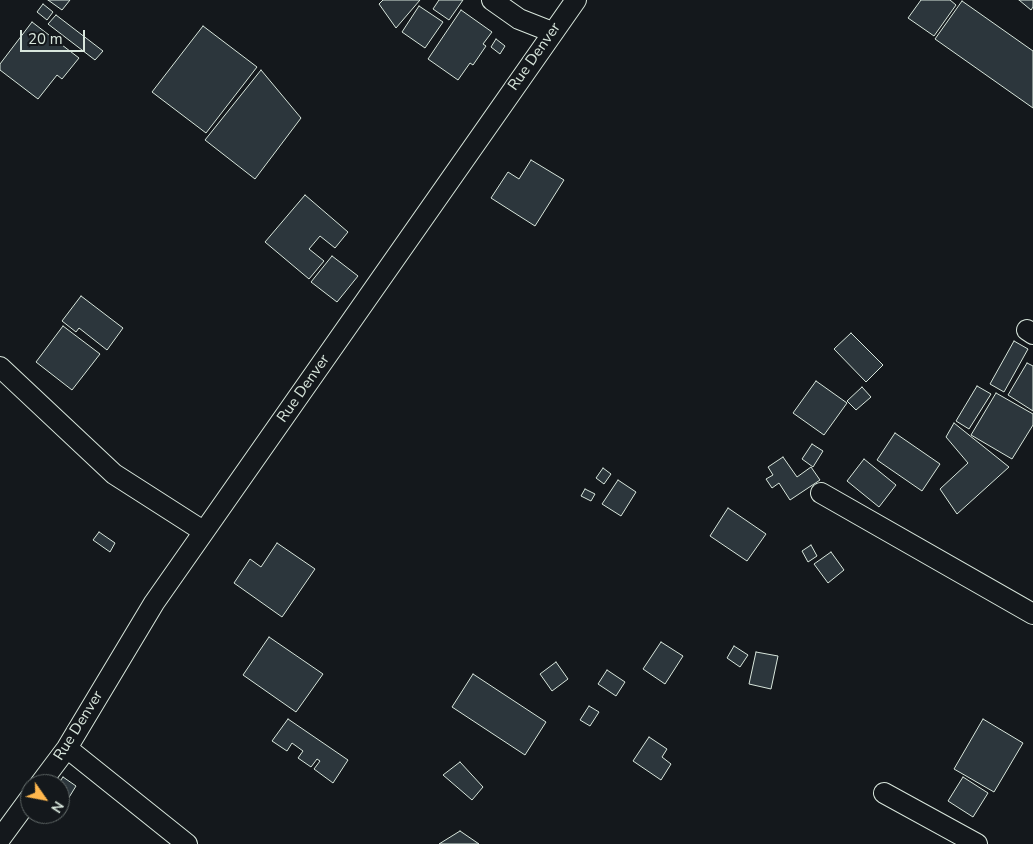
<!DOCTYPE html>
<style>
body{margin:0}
#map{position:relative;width:1033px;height:844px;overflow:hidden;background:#14181c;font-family:"Nunito Sans",sans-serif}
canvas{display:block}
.north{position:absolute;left:20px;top:774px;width:50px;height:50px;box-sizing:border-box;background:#14181c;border:1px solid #626a69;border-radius:50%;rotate:123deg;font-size:14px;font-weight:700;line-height:20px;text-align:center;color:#d8e6dc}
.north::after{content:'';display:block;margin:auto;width:18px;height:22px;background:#ffb74d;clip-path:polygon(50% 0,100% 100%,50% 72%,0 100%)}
.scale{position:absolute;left:20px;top:30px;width:65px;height:22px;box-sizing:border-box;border:2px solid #d8e6dc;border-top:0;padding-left:6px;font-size:15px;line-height:18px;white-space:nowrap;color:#d8e6dc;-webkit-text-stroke:4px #14181c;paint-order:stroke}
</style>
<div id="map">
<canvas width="1033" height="844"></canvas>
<div class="north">N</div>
<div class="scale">20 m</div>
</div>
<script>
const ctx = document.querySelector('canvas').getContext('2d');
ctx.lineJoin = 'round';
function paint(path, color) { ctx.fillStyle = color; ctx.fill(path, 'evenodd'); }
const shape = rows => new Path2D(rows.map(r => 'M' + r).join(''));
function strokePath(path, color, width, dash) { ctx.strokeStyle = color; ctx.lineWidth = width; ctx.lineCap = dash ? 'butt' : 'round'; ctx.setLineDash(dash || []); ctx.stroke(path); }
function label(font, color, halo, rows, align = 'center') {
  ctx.font = font + ' "Nunito Sans",sans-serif'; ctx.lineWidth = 4; ctx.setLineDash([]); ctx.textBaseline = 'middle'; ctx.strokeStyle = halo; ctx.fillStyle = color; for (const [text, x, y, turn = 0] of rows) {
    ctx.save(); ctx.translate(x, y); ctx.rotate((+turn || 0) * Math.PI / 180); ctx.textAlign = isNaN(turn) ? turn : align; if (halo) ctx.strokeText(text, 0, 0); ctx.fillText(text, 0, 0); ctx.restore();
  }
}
const building = shape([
 [48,0,70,0,62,10,48,0],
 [383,0,420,0,396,28,379,4,383,0],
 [439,0,463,0,449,20,433,9,439,0],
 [921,0,950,0,956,5,934,36,908,18,921,0],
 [1019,0,1033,0,1033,7,1031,10,1019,0],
 [962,1,1033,51,1033,108,935,39,962,1],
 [43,4,53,12,47,20,37,12,43,4],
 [419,6,443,22,425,48,402,32,419,6],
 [461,10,492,32,483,44,486,46,473,65,470,63,458,80,428,59,461,10],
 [56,15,103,51,95,60,48,24,56,15],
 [32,22,79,58,62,79,57,75,38,99,0,70,0,64,32,22],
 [203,26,257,67,206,133,152,92,203,26],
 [496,39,505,46,500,54,491,47,496,39],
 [261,70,301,118,255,179,205,140,261,70],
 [531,160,564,180,535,226,491,198,508,172,519,179,531,160],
 [305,195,348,232,335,248,320,236,309,249,324,261,309,279,265,242,305,195],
 [332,256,358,276,337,302,311,282,332,256],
 [81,296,123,328,107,350,79,328,76,332,62,321,81,296],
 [63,326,100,354,72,390,36,362,63,326],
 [851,333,883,365,866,382,834,349,851,333],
 [1014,341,1028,349,1004,392,990,384,1014,341],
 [1027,363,1033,366,1033,411,1008,395,1027,363],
 [816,381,847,403,824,435,793,413,816,381],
 [977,386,991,394,969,429,956,421,977,386],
 [862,387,871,397,856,410,847,401,862,387],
 [996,393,1033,414,1033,425,1012,459,971,435,996,393],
 [954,423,1009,467,957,514,940,489,968,463,946,437,954,423],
 [895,433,940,464,922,491,877,460,895,433],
 [812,444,823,451,813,467,802,459,812,444],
 [783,457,797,477,811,467,820,480,790,500,779,483,772,488,766,479,773,475,768,467,783,457],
 [864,459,896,485,879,507,847,481,864,459],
 [603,468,611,474,604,484,596,478,603,468],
 [618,480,636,492,621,516,602,504,618,480],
 [585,489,595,494,591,501,581,496,585,489],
 [728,508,766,534,747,561,710,536,728,508],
 [99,532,115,543,110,552,93,540,99,532],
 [277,543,315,569,282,617,234,583,250,559,261,567,277,543],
 [811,545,817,556,808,562,802,551,811,545],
 [831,552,844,570,828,583,814,564,831,552],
 [269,637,323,674,296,712,243,675,269,637],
 [661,642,683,656,665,684,643,669,661,642],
 [734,646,748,655,740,667,727,658,734,646],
 [756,652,778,656,771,689,749,684,756,652],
 [556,662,568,679,552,691,540,674,556,662],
 [607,670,625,682,616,696,598,684,607,670],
 [473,674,546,722,525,755,452,707,473,674],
 [589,706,599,712,590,726,580,720,589,706],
 [288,719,348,760,333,783,314,769,320,761,317,759,311,767,298,758,303,751,292,743,287,751,272,741,288,719],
 [983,719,1023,743,994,792,954,769,983,719],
 [649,737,667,749,662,757,671,764,661,780,633,761,649,737],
 [460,762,483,787,472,800,443,775,460,762],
 [63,777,76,786,68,799,60,794,60,784,58,784,63,777],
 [963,777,988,793,973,817,948,801,963,777],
 [460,831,479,844,439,844,460,831]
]);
const minor = shape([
 [492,0,519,19,552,32],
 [1027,330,1033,334],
 [0,367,114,474,203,531],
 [821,493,1033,614],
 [67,748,187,844],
 [40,784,67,748,154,603,576,0],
 [884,793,977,844],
 [0,839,30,798]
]);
const streetNames = [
 ["Rue Denver",535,57,-55],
 ["Rue Denver",304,389,-55],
 ["Rue Denver",79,726,-58]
];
paint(building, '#2c363c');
strokePath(building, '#d8e6dc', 1);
strokePath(minor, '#d8e6dc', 22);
strokePath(minor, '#14181c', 20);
label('15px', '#d8e6dc', '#14181c', streetNames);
</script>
